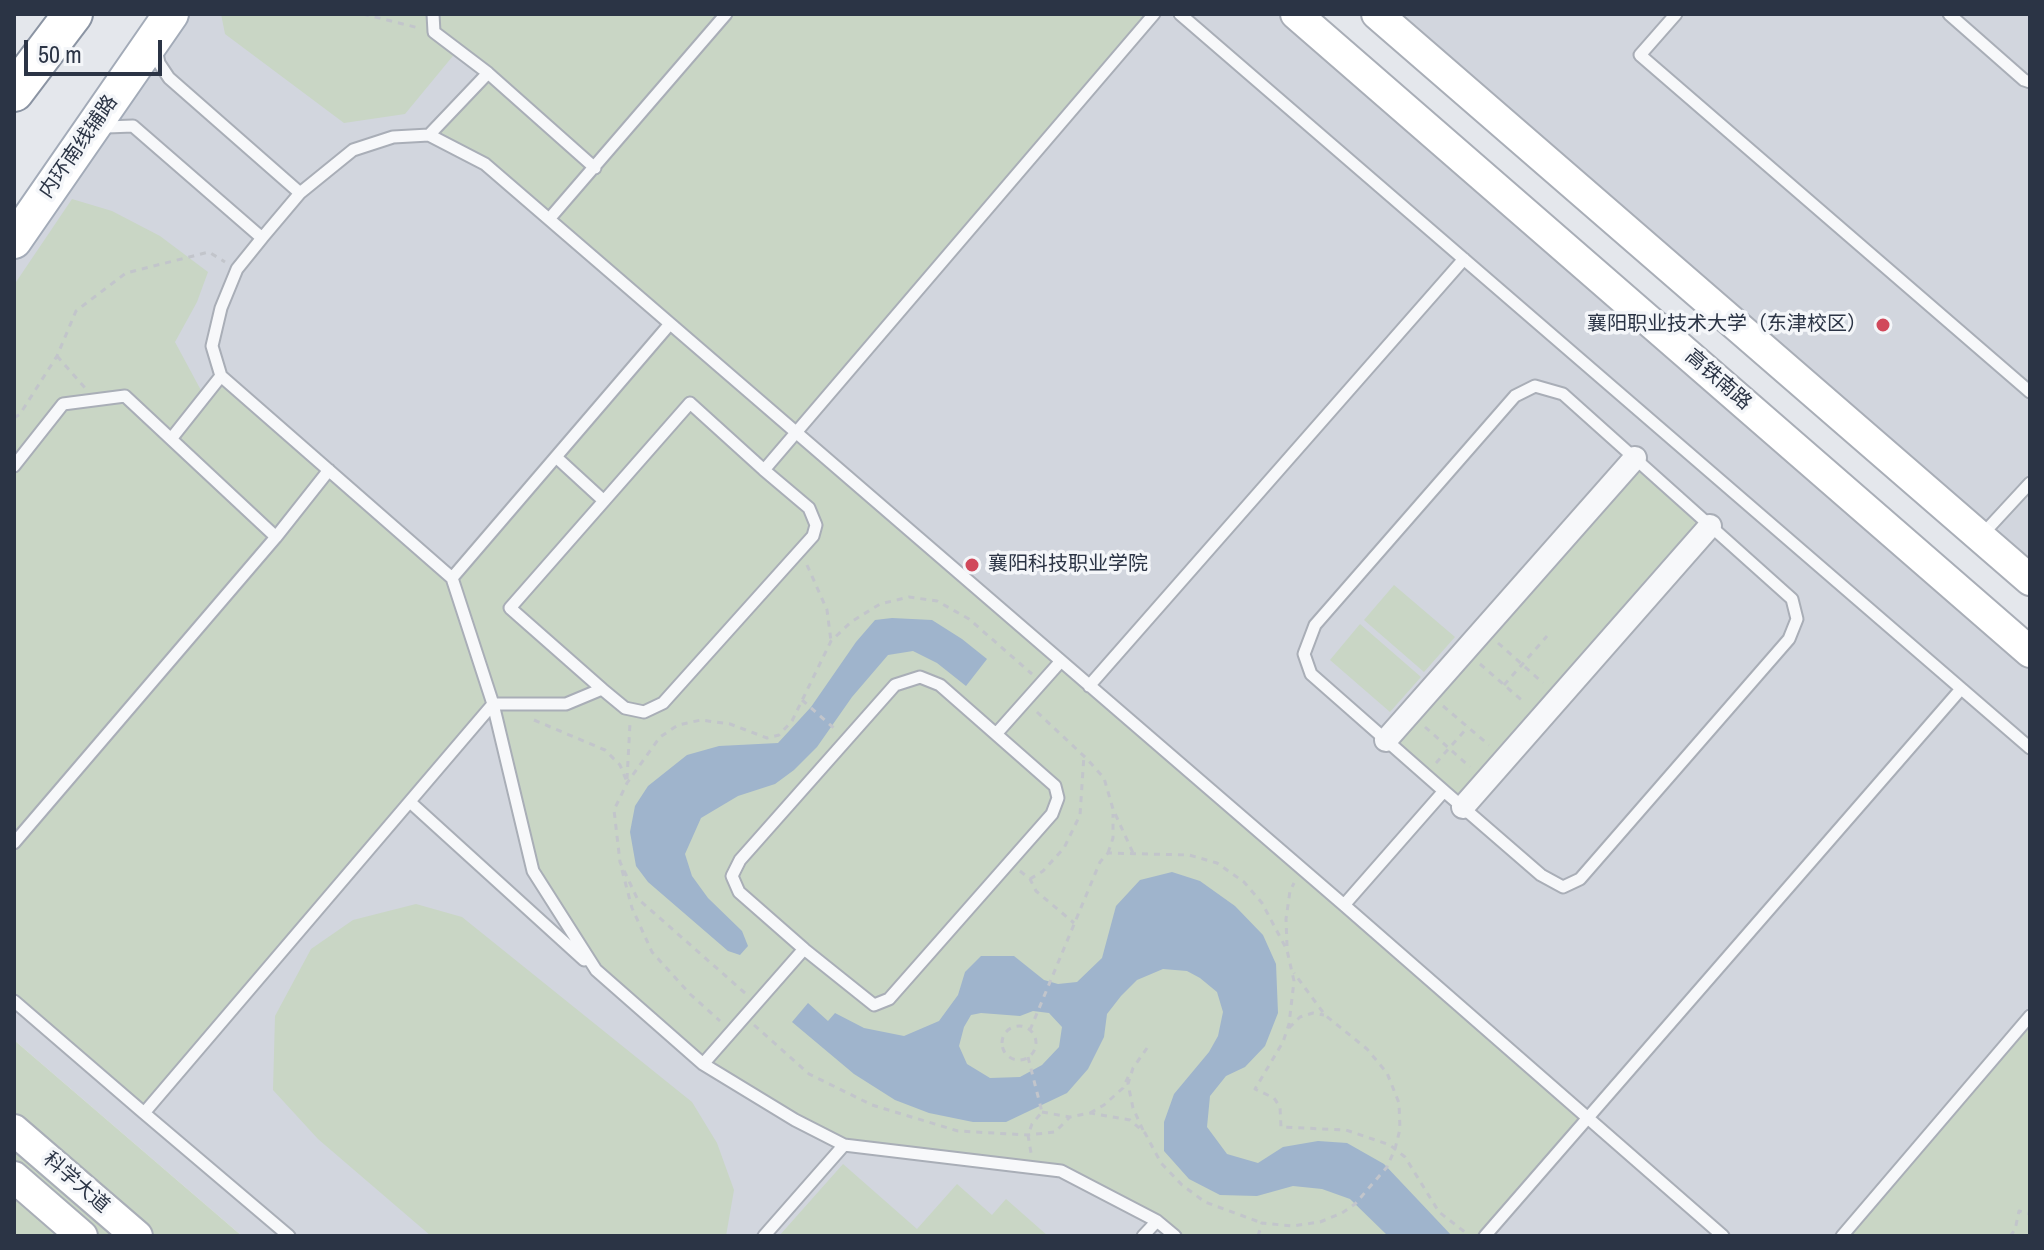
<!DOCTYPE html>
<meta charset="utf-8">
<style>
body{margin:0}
#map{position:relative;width:2044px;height:1250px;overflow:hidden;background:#e4e7ec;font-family:"Archivo Narrow",sans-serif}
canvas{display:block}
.frame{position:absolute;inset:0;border:16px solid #2b3445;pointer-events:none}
.scale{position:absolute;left:24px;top:40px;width:138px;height:36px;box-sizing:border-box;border:4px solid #2b3445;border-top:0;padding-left:10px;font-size:24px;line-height:28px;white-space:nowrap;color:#2b3445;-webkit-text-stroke:6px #f4f6f9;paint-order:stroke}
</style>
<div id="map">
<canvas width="2044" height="1250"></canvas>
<div class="frame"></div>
<div class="scale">50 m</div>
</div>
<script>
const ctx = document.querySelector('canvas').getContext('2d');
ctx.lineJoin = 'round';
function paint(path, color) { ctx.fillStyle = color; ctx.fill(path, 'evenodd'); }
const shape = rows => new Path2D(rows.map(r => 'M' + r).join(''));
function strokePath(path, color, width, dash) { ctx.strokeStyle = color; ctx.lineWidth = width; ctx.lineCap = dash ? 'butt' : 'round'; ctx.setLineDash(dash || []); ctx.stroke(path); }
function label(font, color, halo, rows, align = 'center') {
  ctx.font = font + ' "Archivo Narrow","Noto Sans SC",sans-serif'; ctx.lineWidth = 7; ctx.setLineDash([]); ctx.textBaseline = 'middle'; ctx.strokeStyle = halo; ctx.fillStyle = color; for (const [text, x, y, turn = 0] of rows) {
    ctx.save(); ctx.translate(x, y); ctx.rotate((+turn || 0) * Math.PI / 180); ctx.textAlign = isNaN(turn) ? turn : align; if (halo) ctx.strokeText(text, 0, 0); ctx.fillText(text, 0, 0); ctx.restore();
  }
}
const built = shape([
 [171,14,1296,14,2030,652,2030,1236,242,1236,14,1040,14,241],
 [1377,14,2030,14,2030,580]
]);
const green = shape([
 [221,14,1154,14,797,432,1589,1117,1485,1236,1175,1236,1061,1171,844,1145,703,1064,596,970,533,871,493,705,144,1113,14,1001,14,285,72,199,112,211,160,236,208,272,197,302,175,342,204,396,221,376,452,578,669,325,485,164,429,135,487,74,457,51,405,114,344,123,225,34],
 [1635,458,1710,526,1463,807,1386,740],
 [1394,585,1455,637,1424,672,1364,620],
 [1360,624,1421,677,1390,712,1330,660],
 [416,904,462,917,692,1102,717,1143,734,1190,726,1236,431,1236,318,1139,273,1090,275,1016,311,949,353,920],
 [2030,1016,2030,1236,1842,1236],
 [14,1040,242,1236,14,1236],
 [843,1164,917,1229,957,1184,992,1215,1006,1199,1048,1236,779,1236]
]);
const water = shape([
 [892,618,932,620,962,639,987,659,966,686,937,663,913,651,888,655,852,697,817,747,794,770,775,784,738,796,701,818,685,854,692,876,708,898,742,931,748,946,740,955,728,951,648,882,636,866,630,832,635,806,648,786,687,755,719,746,778,743,811,707,856,642,875,620],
 [1172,872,1200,881,1235,906,1263,935,1276,964,1278,1013,1265,1046,1245,1067,1226,1076,1210,1096,1207,1127,1227,1154,1258,1163,1283,1147,1318,1141,1347,1143,1384,1164,1452,1236,1388,1236,1350,1199,1322,1189,1293,1186,1257,1196,1220,1195,1189,1179,1164,1151,1164,1122,1174,1094,1209,1052,1218,1036,1223,1012,1217,992,1200,978,1187,971,1163,969,1137,980,1121,996,1107,1014,1104,1037,1088,1069,1067,1093,1006,1122,973,1122,929,1113,895,1100,854,1074,792,1022,808,1003,828,1021,835,1013,864,1028,904,1036,939,1021,958,995,965,972,981,956,1014,956,1044,980,1058,984,1077,982,1102,958,1116,906,1140,880],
 [1033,1011,1049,1013,1062,1027,1059,1047,1042,1065,1020,1077,990,1078,967,1064,959,1046,964,1027,971,1015,981,1013,1020,1016]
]);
const path = shape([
 [363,14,419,28],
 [57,356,85,388],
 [14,418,20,414,57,356,76,311,126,273,209,252,225,262],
 [807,565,827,610,831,641],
 [1498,643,1543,683],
 [1480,664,1525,703],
 [1504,685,1547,636],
 [802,700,835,729],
 [1443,706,1489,745],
 [1037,712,1087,759,1104,778,1113,809,1133,853],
 [534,720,605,750,620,765,627,782],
 [1425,727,1470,767],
 [1436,763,1468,727],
 [627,779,630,723],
 [1108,853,1113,838,1113,814],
 [622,870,632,908,652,952,690,994,720,1021],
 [1020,871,1030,879,1036,891,1074,923],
 [1030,879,1043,871,1064,848,1080,815,1084,755],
 [1287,946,1286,919,1290,891,1294,883],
 [745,993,637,898,620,862,614,810,627,783,660,737,678,725,701,720,730,724,767,738,779,735,792,721,831,641,851,622,880,604,909,597,937,601,969,619,1032,674],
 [754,1025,809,1074,872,1105,958,1131,1028,1135,1055,1132,1070,1117],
 '1002 1043a17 17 0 1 1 34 0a17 17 0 1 1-34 0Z',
 [1289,1028,1300,1017,1313,1013,1324,1015],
 [1030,1030,1100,862,1108,853,1189,855,1217,863,1244,882,1262,903,1287,950,1294,981,1289,1024,1283,1042,1255,1089,1274,1098,1280,1107,1281,1127,1346,1130,1390,1145,1405,1157,1439,1212,1470,1236],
 [1028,1057,1042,1112,1032,1124,1028,1135,1031,1153],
 [1042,1112,1070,1117,1090,1113,1130,1120,1145,1133,1161,1163,1182,1185,1205,1202,1262,1223],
 [1090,1113,1104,1105,1123,1088,1129,1075],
 [1143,1130,1133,1108,1128,1084,1133,1068,1147,1048],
 [1258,1236,1262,1223,1292,1226,1320,1222,1342,1213,1355,1204,1387,1167,1395,1149,1400,1129,1399,1103,1387,1073,1367,1049,1325,1015,1294,973],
 [2010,1236,2015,1230,2019,1211,2030,1214]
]);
const lane = shape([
 [433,14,434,32,488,73,595,168],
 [1180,14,2030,748],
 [1676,14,1640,55,2030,392],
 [1949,14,2024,80,2030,82],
 [156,48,159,63,169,78,300,193,353,150,393,137,429,135,485,164,1344,905,1723,1236],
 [103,130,107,127,133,126,262,238,237,269,221,308,212,346,221,376,452,578,493,704,533,871,596,970,703,1064,795,1120,844,1145,1061,1171,1157,1221,1175,1236],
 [429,135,488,73],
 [550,218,726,14],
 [262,238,300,193],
 [171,439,221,376],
 [556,457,604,501],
 [14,466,63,404,125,396,276,537,329,470],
 [1981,536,2030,483],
 [452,578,669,325],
 [1089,686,1464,259],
 [602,689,510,608,690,403,764,470],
 [996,734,1061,661],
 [410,802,584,960],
 [14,843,276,537],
 [1344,905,1444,791,1311,674,1304,654,1315,625,1515,396,1535,386,1563,394,1792,599,1797,619,1789,639,1580,879,1563,887,1541,875,1444,791],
 [14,1001,144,1113,493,704,566,704,602,689,625,708,644,712,663,703,813,536,816,525,809,508,764,470,1154,14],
 [703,1064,804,949,739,892,732,876,740,860,895,685,920,677,940,685,1055,786,1058,798,1052,814,889,999,874,1005,804,949],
 [144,1113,289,1236],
 [764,1236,844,1145],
 [1143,1236,1157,1221],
 [1485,1236,1961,689],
 [1842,1236,2030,1016]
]);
const street = shape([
 [1386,740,1635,458],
 [1463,807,1710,526]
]);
const secondary = shape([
 [1296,14,2030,652],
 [1377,14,2030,580],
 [14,1130,137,1236],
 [14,1177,82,1236]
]);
const primary = shape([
 [14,241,171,14]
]);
const highway = shape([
 [14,92,73,14]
]);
const markers = [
 [1883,325,8,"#d1495b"],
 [972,565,8,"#d1495b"]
];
const streetNames = [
 ["内环南线辅路",79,147,-55],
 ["高铁南路",1718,380,41],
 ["科学大道",76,1183,41]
];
const poiNames = [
 ["襄阳职业技术大学（东津校区）",1867,325],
 ["襄阳科技职业学院",988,565,"left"]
];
paint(built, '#d2d6de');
paint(green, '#c9d6c5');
paint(water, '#9fb4cc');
strokePath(lane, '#a9aeb7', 15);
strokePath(street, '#a9aeb7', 26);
strokePath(secondary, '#a9aeb7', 34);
strokePath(primary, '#a3abb8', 38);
strokePath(highway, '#8b94a3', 42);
strokePath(path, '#c2c5cb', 3, [6, 6]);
strokePath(lane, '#f7f8fa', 11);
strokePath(street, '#f7f8fa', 22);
strokePath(secondary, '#fff', 30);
strokePath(primary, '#fff', 34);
strokePath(highway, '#fff', 38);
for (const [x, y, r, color] of markers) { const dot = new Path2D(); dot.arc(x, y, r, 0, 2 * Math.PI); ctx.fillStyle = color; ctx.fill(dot); strokePath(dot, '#f4f6f9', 3); }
label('20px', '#2b3445', '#f4f6f9', streetNames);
label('20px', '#2b3445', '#f4f6f9', poiNames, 'right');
</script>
